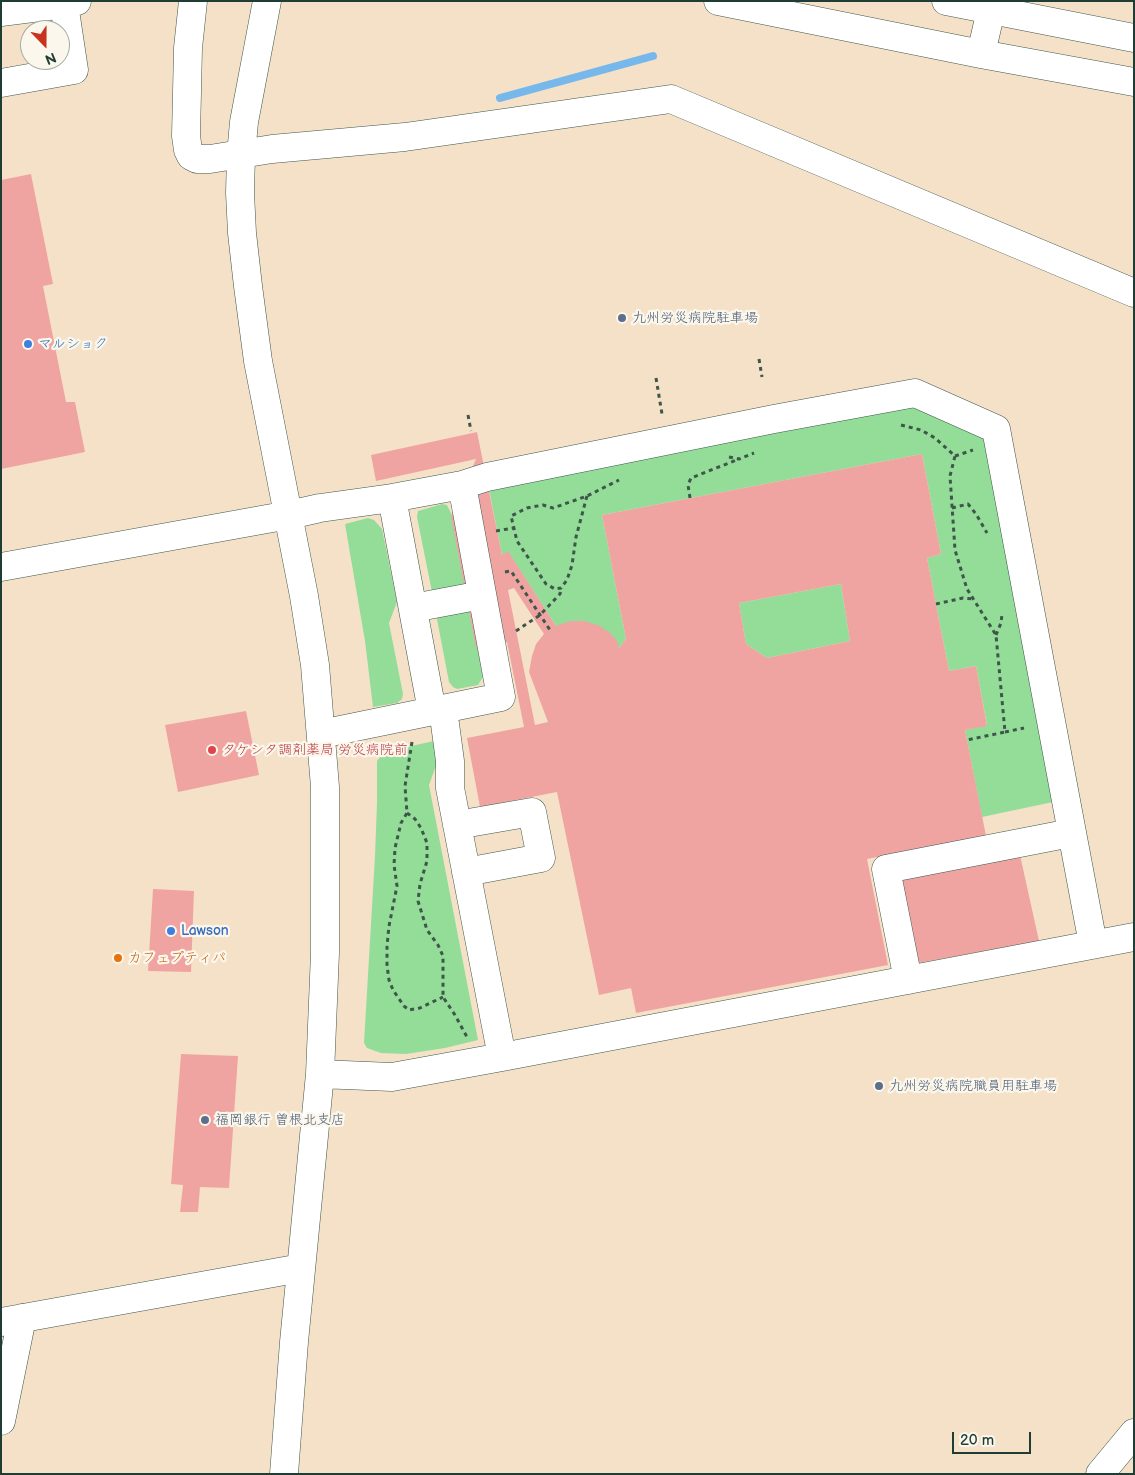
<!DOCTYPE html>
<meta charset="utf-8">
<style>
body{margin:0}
#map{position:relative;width:1135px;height:1475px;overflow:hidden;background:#f5e1c8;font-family:"Balsamiq Sans",sans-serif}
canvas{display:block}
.frame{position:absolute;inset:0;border:2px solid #1f3d34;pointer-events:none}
.north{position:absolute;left:20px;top:20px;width:50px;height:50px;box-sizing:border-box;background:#fbf7ec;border:1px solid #a3ada2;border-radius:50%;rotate:158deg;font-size:14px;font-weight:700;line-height:20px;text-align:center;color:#1f3d34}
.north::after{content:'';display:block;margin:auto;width:18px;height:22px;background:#c8321e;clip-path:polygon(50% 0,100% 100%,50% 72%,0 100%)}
.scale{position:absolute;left:952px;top:1432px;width:79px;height:22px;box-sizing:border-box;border:2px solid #1f3d34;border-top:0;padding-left:6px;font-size:15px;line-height:18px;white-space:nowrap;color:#1f3d34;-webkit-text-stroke:4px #fbf7ec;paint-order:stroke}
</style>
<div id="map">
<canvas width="1135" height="1475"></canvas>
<div class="frame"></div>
<div class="north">N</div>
<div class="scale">20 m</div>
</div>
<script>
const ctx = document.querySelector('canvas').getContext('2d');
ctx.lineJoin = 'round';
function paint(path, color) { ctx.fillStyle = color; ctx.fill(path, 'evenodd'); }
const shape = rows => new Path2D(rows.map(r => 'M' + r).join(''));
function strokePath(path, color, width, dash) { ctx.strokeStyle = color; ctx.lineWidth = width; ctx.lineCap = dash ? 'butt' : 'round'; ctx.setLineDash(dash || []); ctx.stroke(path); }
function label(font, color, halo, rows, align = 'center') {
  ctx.font = font + ' "Balsamiq Sans","Klee One",sans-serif'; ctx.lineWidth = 4.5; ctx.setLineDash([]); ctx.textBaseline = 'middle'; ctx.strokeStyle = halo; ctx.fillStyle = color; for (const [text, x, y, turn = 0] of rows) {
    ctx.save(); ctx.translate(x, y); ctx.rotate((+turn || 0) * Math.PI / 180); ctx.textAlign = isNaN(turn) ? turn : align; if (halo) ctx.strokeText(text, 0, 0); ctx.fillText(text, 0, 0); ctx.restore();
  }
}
const green = shape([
 [913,405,981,433,985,439,1053,802,982,817,965,730,987,725,976,666,949,671,927,558,941,554,922,454,602,515,626,639,619,648,556,626,508,552,502,555,489,489],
 [442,504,447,505,451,513,465,585,432,592,417,517,418,511],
 [368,518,374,520,382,529,397,602,389,623,403,694,402,699,397,703,373,707,365,641,345,524],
 [841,584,850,641,767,658,746,644,739,603],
 [462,607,471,612,483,677,478,685,457,689,453,687,449,682,437,619,437,614],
 [434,741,438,760,429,785,478,1040,445,1048,406,1054,381,1053,367,1048,364,1043,375,856,377,803,377,761,384,752]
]);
const stream = shape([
 [500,98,653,56]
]);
const building = shape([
 [31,174,53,284,43,286,66,402,75,402,85,452,1,469,1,180],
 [477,432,502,555,508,551,556,626,571,621,584,621,598,625,610,633,617,641,619,648,626,639,602,515,922,454,941,554,927,558,949,671,976,666,987,726,965,730,986,836,867,859,888,965,636,1013,631,988,599,995,557,792,480,807,467,738,524,727,507,642,476,648,451,516,476,459,376,481,371,455],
 [841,584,850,641,767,658,746,644,739,603],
 [514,588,544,634,536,644,532,656,529,672,548,722,535,725,508,590],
 [246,711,259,775,178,792,165,725],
 [1020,855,1039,941,918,963,901,880],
 [153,889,194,891,191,972,148,971],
 [181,1054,238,1056,229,1188,200,1187,198,1212,180,1212,183,1185,171,1184]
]);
const path = shape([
 [759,359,762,377],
 [656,378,662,414],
 [468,415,471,431],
 [901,425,921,430,935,438,955,456,950,476,955,550,967,589,996,635,1005,732,967,740],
 [955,456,973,450],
 [729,457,739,459,754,453],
 [587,496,576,537,572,565,567,580,561,588,555,589,546,584,517,541,511,516,527,508,543,505,553,508,587,496,619,480],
 [690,498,688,485,691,478,739,459],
 [952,508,968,504,976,514,987,533],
 [496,531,513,528],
 [505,572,511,571,550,630],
 [936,604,963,598,974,599],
 [516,631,540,615,560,594,561,588],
 [996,635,1001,623,1002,614],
 [1005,732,1024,728],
 [412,742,405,786,407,813,401,823,395,848,394,865,397,886,389,926,387,946,387,965,389,980,393,990,404,1006,409,1010,420,1008,443,997],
 [407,813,415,819,421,828,427,843,427,861,420,884,418,901,427,930,438,945,443,956,443,997,455,1015,467,1037]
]);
const minor = shape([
 [193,1,188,48,186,136,188,150,191,156,197,159,210,159,272,149,405,137,671,99,1134,293],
 [267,1,244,122,241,155,240,193,242,233,248,286,258,361,304,596,315,665,325,787,325,953,320,1074,294,1342,284,1474],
 [718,1,981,54,1134,82],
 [946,1,1134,38],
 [1,12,64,4,77,1],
 [981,54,993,1],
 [1,83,74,70,64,4],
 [392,498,432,711],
 [1,567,289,515,320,508,392,498,462,485,487,477,774,419,915,393,996,429,1093,944],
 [413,608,482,595],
 [443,709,450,761,450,788,502,1057],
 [321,734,501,697,462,485],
 [457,825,532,812,541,858,466,872],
 [908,980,886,869,1071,833],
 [320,1074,392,1077,502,1057,1134,937],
 [1,1322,301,1268],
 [1,1421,22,1318],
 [1100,1474,1134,1433]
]);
const markers = [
 [622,318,5,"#5c6f8a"],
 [28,344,5,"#3f7fe0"],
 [212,750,5,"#e0444e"],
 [171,931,5,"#3f7fe0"],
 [118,958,5,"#e8710a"],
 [879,1086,5,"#5c6f8a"],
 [205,1120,5,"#5c6f8a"]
];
const serviceNames = [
 ["九州労災病院駐車場",632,318],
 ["九州労災病院職員用駐車場",889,1086],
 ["福岡銀行 曽根北支店",215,1120]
];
const shopNames = [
 ["マルショク",38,344],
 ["Lawson",181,931]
];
const healthNames = [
 ["タケシタ調剤薬局 労災病院前",222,750]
];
const foodNames = [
 ["カフェプティパ",128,958]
];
paint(green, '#94dd98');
strokePath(stream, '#76b8ec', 8);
paint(building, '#f0a4a2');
strokePath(minor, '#3f564a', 29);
strokePath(path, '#3f564a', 3, [4, 4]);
strokePath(minor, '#fff', 28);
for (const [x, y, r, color] of markers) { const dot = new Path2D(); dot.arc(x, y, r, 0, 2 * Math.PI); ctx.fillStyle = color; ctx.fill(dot); strokePath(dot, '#fbf7ec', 2); }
label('14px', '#4e5e75', '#fbf7ec', serviceNames, 'left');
label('14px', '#366cbe', '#fbf7ec', shopNames, 'left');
label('14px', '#be3a42', '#fbf7ec', healthNames, 'left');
label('14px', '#c56008', '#fbf7ec', foodNames, 'left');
</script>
